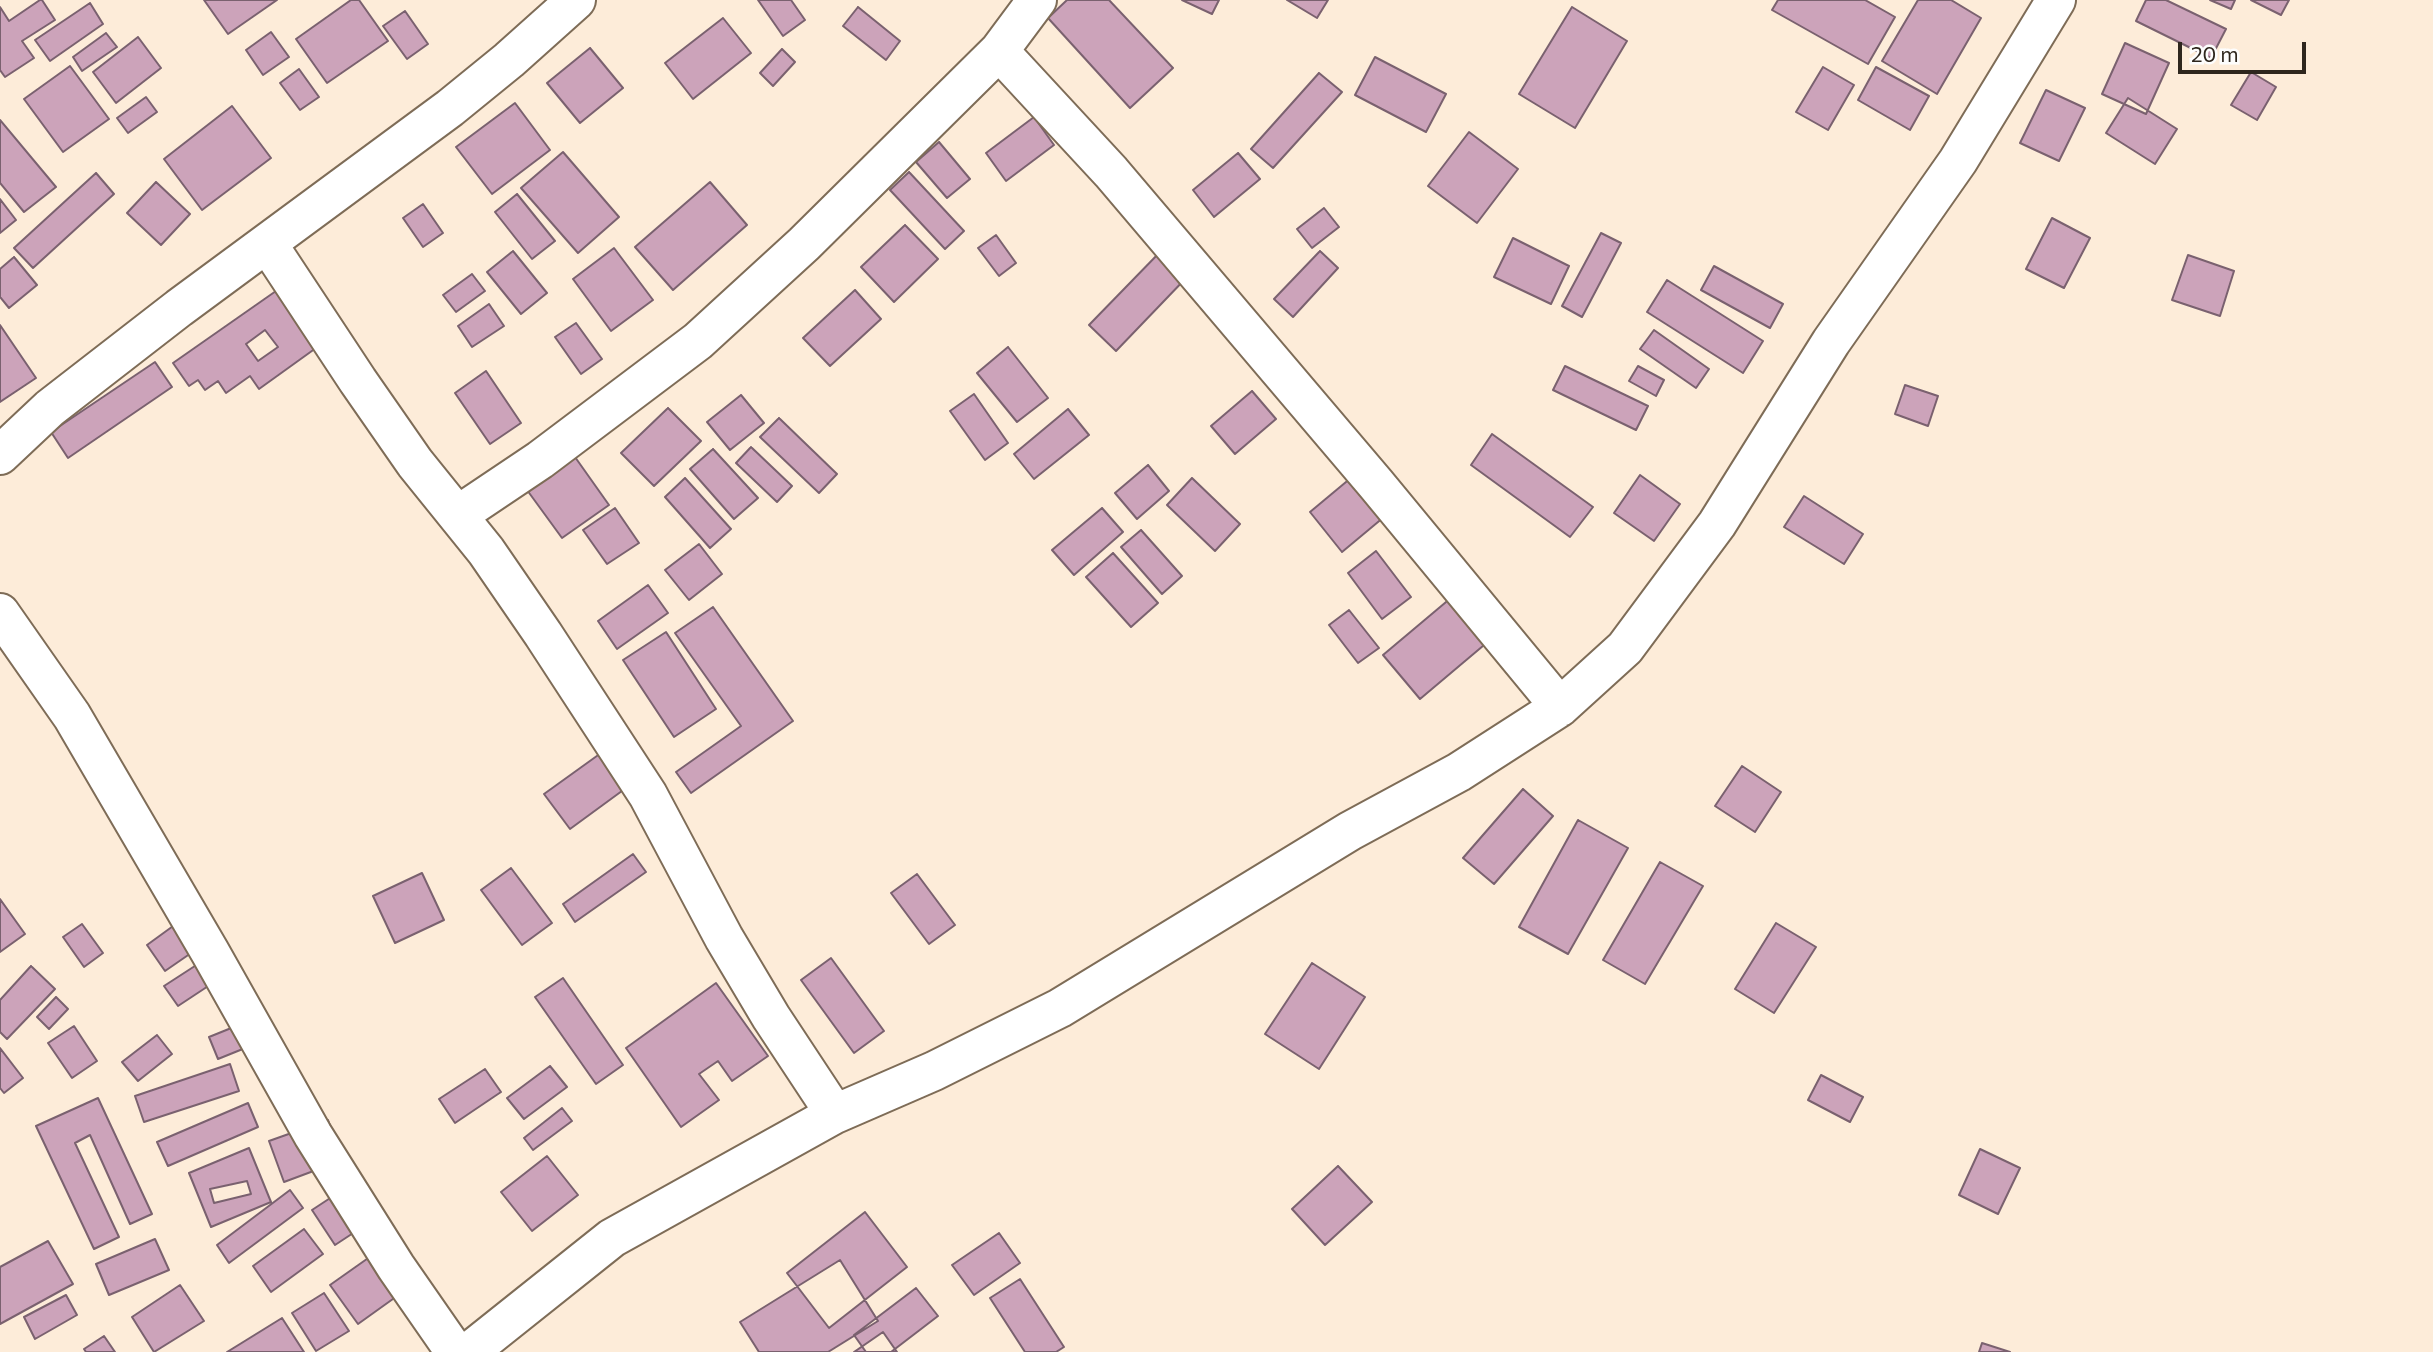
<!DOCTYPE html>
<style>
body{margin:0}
#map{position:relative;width:2433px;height:1352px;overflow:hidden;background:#fdecd9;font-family:Commissioner,sans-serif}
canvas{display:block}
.scale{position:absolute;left:2178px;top:42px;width:128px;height:32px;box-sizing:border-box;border:4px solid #2e261d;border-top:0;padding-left:9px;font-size:21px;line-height:24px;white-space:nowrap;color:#2e261d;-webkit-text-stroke:5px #fdfdfd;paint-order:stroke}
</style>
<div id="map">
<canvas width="2433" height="1352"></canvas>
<div class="scale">20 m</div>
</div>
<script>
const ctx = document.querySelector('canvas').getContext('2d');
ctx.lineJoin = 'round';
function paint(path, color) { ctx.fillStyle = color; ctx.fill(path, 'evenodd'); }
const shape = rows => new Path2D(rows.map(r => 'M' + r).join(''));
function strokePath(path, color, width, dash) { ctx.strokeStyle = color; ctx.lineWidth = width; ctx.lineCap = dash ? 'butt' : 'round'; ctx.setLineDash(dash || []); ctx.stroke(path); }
const building = shape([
 [40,0,42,0,55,20,22,41,34,58,5,77,0,70,0,7,9,21,40,0],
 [204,0,277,0,228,34,204,0],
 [351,0,359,0,388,41,327,83,296,39,351,0],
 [758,0,791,0,805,20,783,36,758,0],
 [1067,0,1109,0,1173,68,1130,108,1048,18,1067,0],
 [1182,0,1219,0,1212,14,1182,0],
 [1287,0,1328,0,1317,18,1287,0],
 [1778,0,1865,0,1895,17,1868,64,1772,10,1778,0],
 [1918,0,1951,0,1981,18,1937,94,1882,61,1918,0],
 [2146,0,2166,0,2226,29,2211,58,2136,21,2146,0],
 [2210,0,2235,0,2231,9,2210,0],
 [2251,0,2289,0,2281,15,2251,0],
 [90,3,103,24,50,61,35,40,90,3],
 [858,7,900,41,886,60,843,26,858,7],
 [1572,7,1627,41,1575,128,1519,94,1572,7],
 [405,11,428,44,407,59,383,26,405,11],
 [723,18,751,53,693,99,665,63,723,18],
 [271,32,289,57,263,75,246,50,271,32],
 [106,33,117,47,82,71,73,57,106,33],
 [138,37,161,68,116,103,93,72,138,37],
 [2125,43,2169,63,2146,114,2102,94,2125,43],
 [590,48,623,88,580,123,547,83,590,48],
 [782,49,795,62,773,86,760,73,782,49],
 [1375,57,1446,94,1426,132,1355,95,1375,57],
 [70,66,109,119,63,152,24,99,70,66],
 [1823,67,1854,85,1828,130,1796,112,1823,67],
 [1876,67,1929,96,1910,130,1858,100,1876,67],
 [299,69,319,97,300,110,280,83,299,69],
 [2251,72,2276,87,2257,120,2231,105,2251,72],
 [1319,73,1342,92,1273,168,1251,149,1319,73],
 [2046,90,2085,108,2059,161,2020,143,2046,90],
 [146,97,157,112,128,133,117,118,146,97],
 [2128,98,2177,129,2155,164,2106,133,2128,98],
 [515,103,550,150,492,194,456,147,515,103],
 [232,106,271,158,202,210,164,159,232,106],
 [1034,117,1054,145,1006,181,986,153,1034,117],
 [0,120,56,187,24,212,0,183,0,120],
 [1469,132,1518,169,1477,223,1428,186,1469,132],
 [939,142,970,179,947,198,916,162,939,142],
 [563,152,619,217,578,253,521,188,563,152],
 [1238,153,1260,179,1214,217,1193,190,1238,153],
 [909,172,964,231,945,249,890,190,909,172],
 [96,173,114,194,33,268,14,248,96,173],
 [156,182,190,214,161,245,127,213,156,182],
 [710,182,747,225,673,290,635,247,710,182],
 [517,194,555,241,532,259,495,212,517,194],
 [0,199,16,220,0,233,0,199],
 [423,204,443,233,423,247,403,218,423,204],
 [1324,208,1339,227,1312,248,1297,229,1324,208],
 [2052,218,2090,238,2064,288,2026,269,2052,218],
 [905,225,938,259,894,302,861,267,905,225],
 [1601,233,1621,243,1582,317,1562,306,1601,233],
 [996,235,1016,263,999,276,978,248,996,235],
 [1513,238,1569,266,1551,304,1494,277,1513,238],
 [614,248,653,300,611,331,573,279,614,248],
 [513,251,547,293,521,314,487,272,513,251],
 [1161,251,1188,276,1116,351,1089,325,1161,251],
 [1320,251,1338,268,1293,317,1274,299,1320,251],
 [2188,255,2234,271,2220,316,2172,300,2188,255],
 [14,257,37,285,9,308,0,297,0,269,14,257],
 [1714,266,1783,304,1770,328,1701,290,1714,266],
 [472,274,485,291,456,312,443,295,472,274],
 [1667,280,1763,341,1743,373,1647,312,1667,280],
 [855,290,881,319,830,366,803,338,855,290],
 [276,291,316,348,259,389,250,376,226,393,218,381,205,390,198,380,189,386,173,363,276,291],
 [265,330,278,347,258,361,246,344,265,330],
 [489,304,504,326,472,347,458,326,489,304],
 [576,323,602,359,581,374,555,337,576,323],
 [0,325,36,378,0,402,0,325],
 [1654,330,1709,369,1696,388,1640,349,1654,330],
 [1008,347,1048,398,1017,422,977,373,1008,347],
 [155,362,172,387,68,458,51,432,155,362],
 [1565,366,1648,406,1636,430,1553,390,1565,366],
 [1638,366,1664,380,1656,396,1629,381,1638,366],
 [486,371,521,423,490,444,455,393,486,371],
 [1905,385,1938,396,1928,426,1895,414,1905,385],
 [1252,391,1276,419,1235,454,1211,426,1252,391],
 [974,394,1008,443,985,460,950,411,974,394],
 [741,395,764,423,730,450,707,422,741,395],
 [668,408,701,441,654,486,621,453,668,408],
 [1068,409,1089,435,1034,479,1014,454,1068,409],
 [779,418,837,474,819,493,760,437,779,418],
 [1492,434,1593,507,1570,537,1471,465,1492,434],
 [751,447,792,486,777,502,736,463,751,447],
 [713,449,758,498,734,519,690,469,713,449],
 [575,457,609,505,562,538,527,490,575,457],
 [1148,465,1169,491,1137,519,1115,493,1148,465],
 [1640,475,1680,504,1654,541,1614,513,1640,475],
 [1352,477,1384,517,1342,552,1310,512,1352,477],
 [685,478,731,529,710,548,665,497,685,478],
 [1192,478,1240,524,1215,551,1167,505,1192,478],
 [1804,496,1863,534,1844,564,1784,527,1804,496],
 [615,508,639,543,607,564,583,530,615,508],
 [1102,508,1123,532,1074,575,1052,550,1102,508],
 [1141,530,1182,576,1162,594,1121,547,1141,530],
 [699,544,722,574,689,600,665,570,699,544],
 [1376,551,1411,597,1382,619,1348,573,1376,551],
 [1113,553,1158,603,1131,627,1086,577,1113,553],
 [648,585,668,613,617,649,598,621,648,585],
 [1452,597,1490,640,1420,699,1383,655,1452,597],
 [713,607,793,721,691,793,676,772,741,726,675,633,713,607],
 [1349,610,1379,648,1358,663,1329,625,1349,610],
 [666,632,716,709,674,737,623,660,666,632],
 [601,753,626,788,570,829,544,794,601,753],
 [1742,766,1781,792,1755,832,1715,806,1742,766],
 [1523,789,1553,816,1494,884,1463,858,1523,789],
 [1578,820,1628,848,1568,954,1519,927,1578,820],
 [633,854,646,872,575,922,563,904,633,854],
 [1660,862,1703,886,1645,984,1603,960,1660,862],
 [511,868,552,923,522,945,481,890,511,868],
 [422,873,444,920,395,943,373,896,422,873],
 [917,874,955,925,929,944,891,893,917,874],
 [0,899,25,934,0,952,0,899],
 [191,913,210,940,165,971,147,945,191,913],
 [1776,923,1816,947,1774,1013,1735,989,1776,923],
 [82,924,103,953,84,967,63,937,82,924],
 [218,951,231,971,178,1006,164,986,218,951],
 [831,958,884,1031,854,1053,801,980,831,958],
 [1312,963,1365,997,1319,1069,1265,1034,1312,963],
 [31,966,55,989,7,1039,0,1032,0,1000,31,966],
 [563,978,623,1065,596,1084,535,997,563,978],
 [716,983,768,1056,732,1081,718,1061,699,1074,719,1100,681,1127,626,1048,716,983],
 [56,997,68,1009,49,1029,37,1017,56,997],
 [256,1018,265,1040,218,1059,209,1037,256,1018],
 [74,1026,97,1061,72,1078,48,1043,74,1026],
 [157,1035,172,1054,138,1081,122,1062,157,1035],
 [0,1048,23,1078,4,1093,0,1088,0,1048],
 [230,1064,239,1091,144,1122,135,1096,230,1064],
 [550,1066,567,1087,524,1119,507,1098,550,1066],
 [485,1069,501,1092,455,1123,439,1099,485,1069],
 [1821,1075,1863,1097,1850,1122,1808,1100,1821,1075],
 [98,1098,152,1214,130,1224,90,1135,75,1143,119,1237,94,1249,36,1126,98,1098],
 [248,1103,258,1127,168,1166,157,1142,248,1103],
 [562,1108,572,1121,533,1150,524,1138,562,1108],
 [328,1120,343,1160,284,1182,269,1141,328,1120],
 [249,1148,271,1202,211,1227,189,1173,249,1148],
 [247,1181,251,1194,214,1203,210,1189,247,1181],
 [1980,1149,2020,1168,1998,1214,1959,1195,1980,1149],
 [547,1156,578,1195,532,1231,501,1192,547,1156],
 [1338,1166,1372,1202,1325,1245,1292,1209,1338,1166],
 [350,1185,373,1220,335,1245,312,1210,350,1185],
 [290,1190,303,1208,229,1263,217,1245,290,1190],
 [865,1212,907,1267,829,1328,787,1273,865,1212],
 [304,1229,323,1254,271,1292,253,1266,304,1229],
 [999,1233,1020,1263,974,1295,952,1265,999,1233],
 [398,1237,425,1276,358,1324,330,1285,398,1237],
 [155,1239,169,1270,109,1295,96,1264,155,1239],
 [48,1241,73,1284,0,1324,0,1267,48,1241],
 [840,1260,878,1321,828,1352,759,1352,740,1322,840,1260],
 [1020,1279,1064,1347,1056,1352,1025,1352,990,1298,1020,1279],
 [180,1285,204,1321,154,1352,132,1317,180,1285],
 [916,1288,938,1316,891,1352,866,1352,854,1335,916,1288],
 [324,1293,349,1331,316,1351,292,1313,324,1293],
 [66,1295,77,1315,35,1339,24,1317,66,1295],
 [282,1318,304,1352,227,1352,282,1318],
 [883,1332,897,1352,854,1352,883,1332],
 [104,1336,115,1352,86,1352,84,1349,104,1336],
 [1982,1343,2010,1352,1979,1352,1982,1343]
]);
const minor = shape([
 [999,51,1111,172,1376,484,1560,707],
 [267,243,358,381,415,463,486,551,543,634,648,795,724,938,771,1017,835,1114],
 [0,455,50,408,179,308,450,108,509,60,576,0],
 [458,515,540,460,698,341,804,244,999,51,1037,0],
 [0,613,72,716,210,952,313,1135,396,1267,455,1352],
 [469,1352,612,1238,835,1114,934,1071,1060,1008,1350,831,1459,772,1560,707,1625,648,1717,524,1831,342,1958,161,2056,0]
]);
paint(building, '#cca3ba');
strokePath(building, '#7a616f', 2);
strokePath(minor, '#7e6c57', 42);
strokePath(minor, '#fff', 38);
</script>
